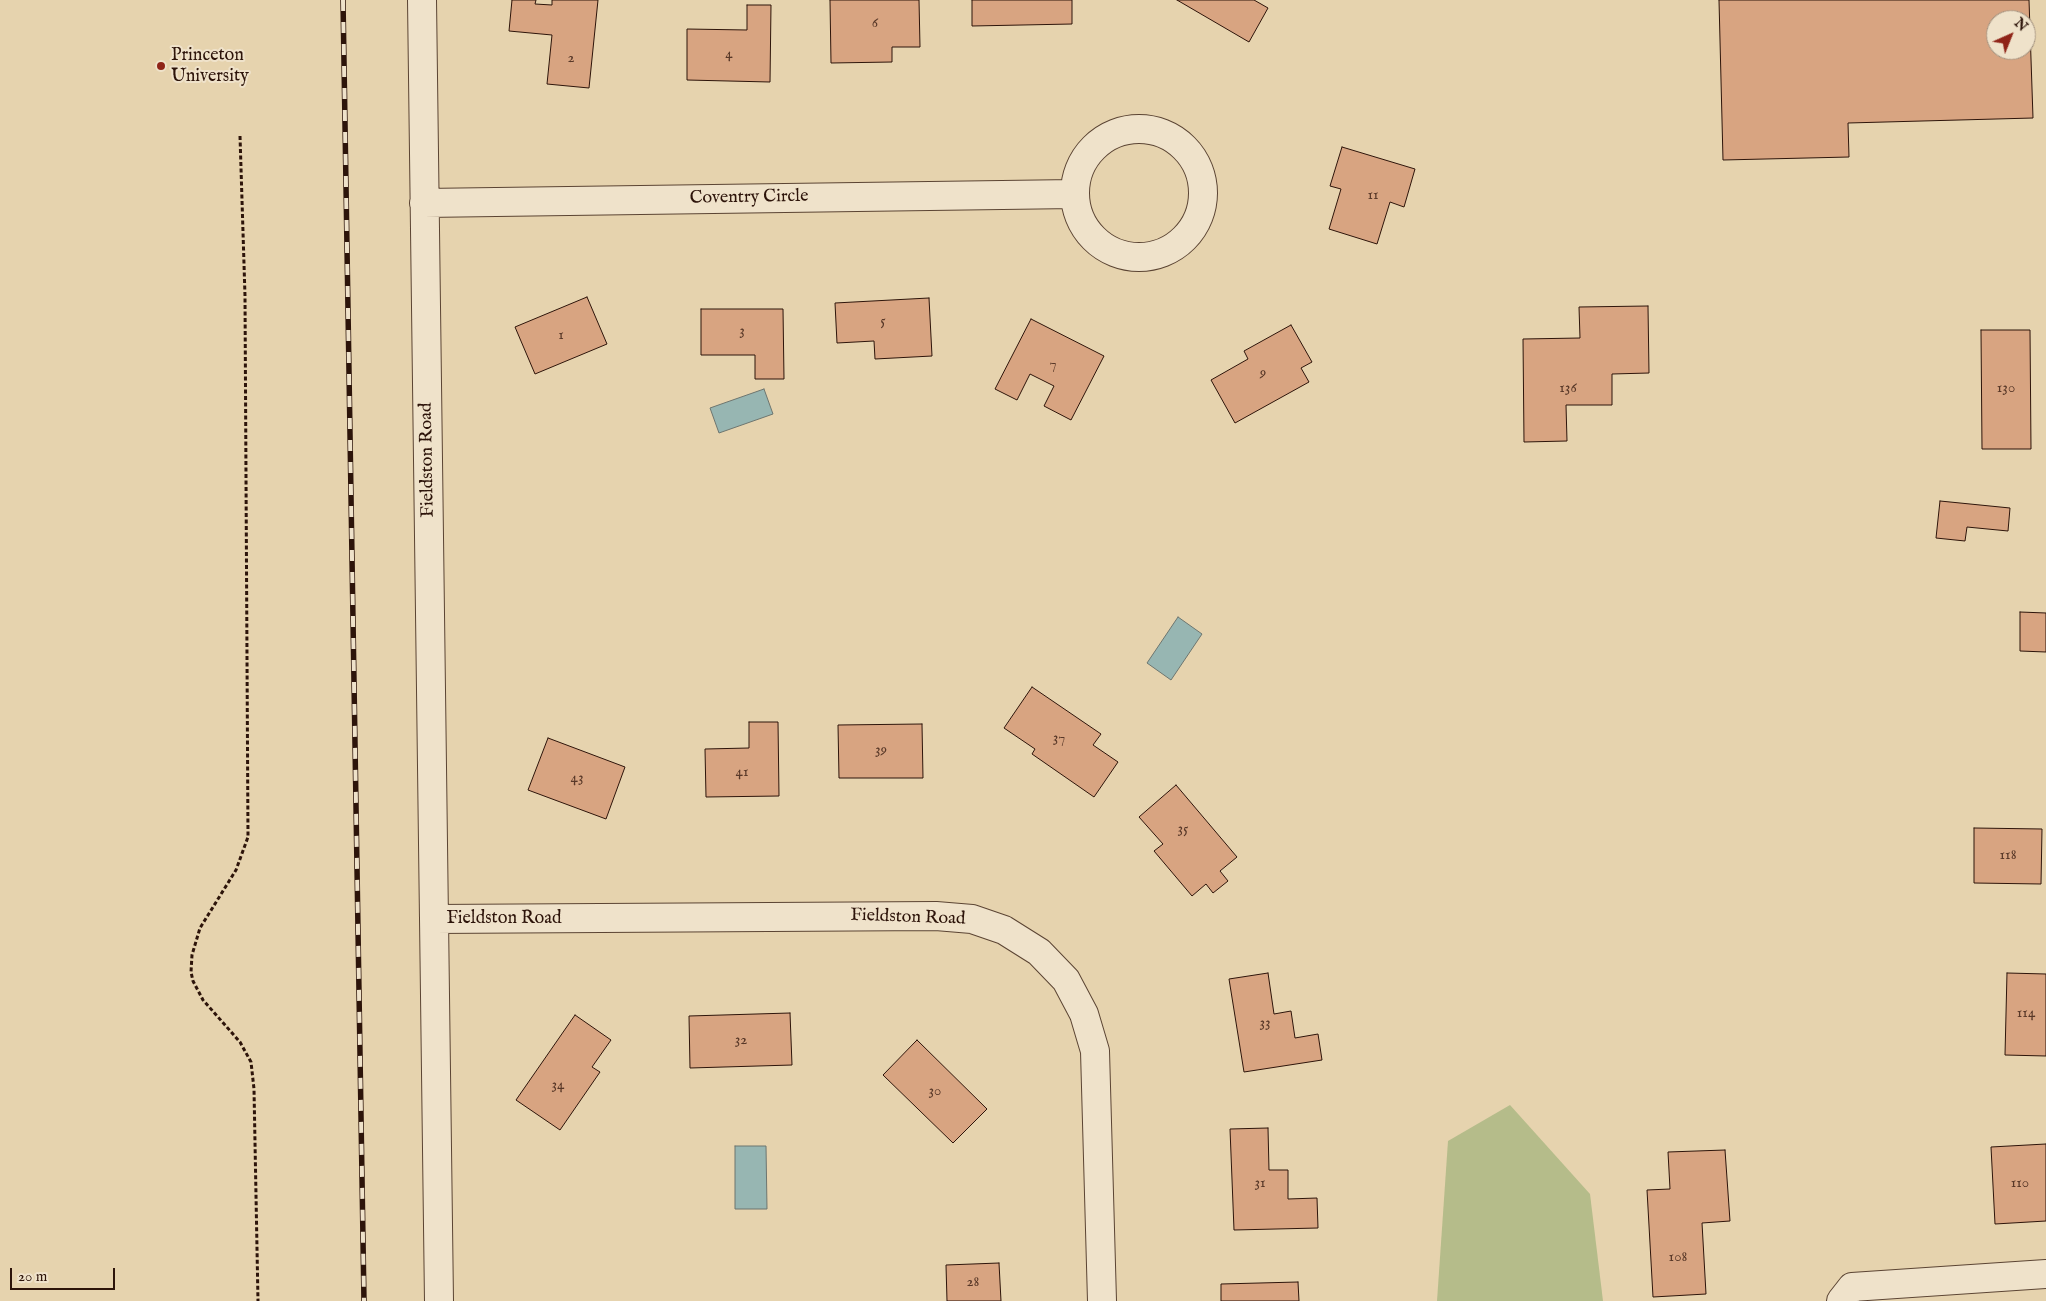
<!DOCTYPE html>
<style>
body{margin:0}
#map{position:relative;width:2046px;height:1301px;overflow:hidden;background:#e6d3ae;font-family:"IM FELL English",serif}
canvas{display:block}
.north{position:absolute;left:1986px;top:10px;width:50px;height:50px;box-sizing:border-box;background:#efe2ca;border:1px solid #a1907d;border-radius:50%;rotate:44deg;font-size:14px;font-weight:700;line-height:20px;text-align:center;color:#2d140a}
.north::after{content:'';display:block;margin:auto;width:18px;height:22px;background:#8f2418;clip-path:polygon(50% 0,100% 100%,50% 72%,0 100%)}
.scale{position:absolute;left:10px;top:1268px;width:105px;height:22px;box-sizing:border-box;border:2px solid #2d140a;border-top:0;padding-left:6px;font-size:15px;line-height:18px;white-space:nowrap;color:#2d140a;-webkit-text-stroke:4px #efe2ca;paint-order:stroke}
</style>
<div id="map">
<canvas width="2046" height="1301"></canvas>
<div class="north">N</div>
<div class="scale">20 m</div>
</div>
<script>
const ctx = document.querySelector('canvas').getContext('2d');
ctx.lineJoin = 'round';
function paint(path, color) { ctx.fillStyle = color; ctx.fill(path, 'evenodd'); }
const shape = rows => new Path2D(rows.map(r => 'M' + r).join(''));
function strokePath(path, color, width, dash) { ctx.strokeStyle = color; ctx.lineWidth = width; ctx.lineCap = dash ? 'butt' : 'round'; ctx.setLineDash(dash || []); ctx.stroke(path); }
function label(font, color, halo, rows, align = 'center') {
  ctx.font = font + ' "IM FELL English",serif'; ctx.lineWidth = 4; ctx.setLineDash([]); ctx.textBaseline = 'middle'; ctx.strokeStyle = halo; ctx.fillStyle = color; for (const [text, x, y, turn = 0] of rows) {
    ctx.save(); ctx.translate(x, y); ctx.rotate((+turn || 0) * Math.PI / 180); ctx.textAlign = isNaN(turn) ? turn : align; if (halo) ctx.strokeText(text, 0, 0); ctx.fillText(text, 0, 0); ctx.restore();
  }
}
const green = shape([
 [1510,1105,1590,1194,1603,1301,1437,1301,1448,1141]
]);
const water = shape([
 [764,389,773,414,719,433,710,408,764,389],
 [1178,617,1202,634,1171,680,1147,663,1178,617],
 [735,1146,766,1146,767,1209,735,1209,735,1146]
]);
const building = shape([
 [512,0,536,0,535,4,552,5,552,0,598,0,589,88,547,84,552,35,509,31,512,0],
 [830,0,919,0,920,47,892,47,892,62,831,63,830,0],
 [972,0,1072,0,1072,24,972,26,972,0],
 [1177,0,1254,0,1268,8,1249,42,1177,0],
 [1719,0,2029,0,2033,118,1848,123,1849,157,1723,160,1719,0],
 [1996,20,2026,20,2026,50,1996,50,1996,20],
 [747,5,771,5,770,82,687,80,687,29,747,30,747,5],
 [1342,147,1415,169,1404,207,1390,202,1377,244,1329,229,1341,189,1330,186,1342,147],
 [587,297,607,344,535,374,515,327,587,297],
 [929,298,932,356,875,359,874,341,837,343,835,303,929,298],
 [1648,306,1649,373,1612,374,1612,405,1566,405,1567,441,1524,442,1523,339,1580,338,1579,307,1648,306],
 [701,309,783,309,784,379,755,379,755,355,701,355,701,309],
 [1031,319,1104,356,1071,420,1044,406,1054,386,1030,374,1017,400,995,389,1031,319],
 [1291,325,1312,362,1301,368,1309,382,1235,423,1211,380,1248,359,1244,351,1291,325],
 [1981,330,2030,330,2031,449,1982,449,1981,330],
 [1940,501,2010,508,2008,531,1967,527,1965,541,1936,538,1940,501],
 [2020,612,2046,613,2046,652,2020,651,2020,612],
 [1032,687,1101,734,1093,745,1118,762,1094,797,1032,754,1035,749,1004,728,1032,687],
 [749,722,778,722,779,796,706,797,705,749,749,748,749,722],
 [922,724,923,778,839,778,838,725,922,724],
 [548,738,625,767,606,819,528,790,548,738],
 [1176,785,1237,857,1220,871,1228,881,1213,893,1206,884,1192,896,1154,851,1163,844,1139,817,1176,785],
 [1974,828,2042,829,2041,884,1974,883,1974,828],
 [1268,973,1274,1014,1291,1011,1295,1038,1318,1034,1322,1060,1244,1072,1229,979,1268,973],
 [2007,973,2046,974,2046,1056,2005,1055,2007,973],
 [790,1013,792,1065,690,1068,689,1016,790,1013],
 [575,1015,611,1040,592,1067,600,1072,560,1130,516,1100,575,1015],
 [917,1040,987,1109,953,1143,883,1075,917,1040],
 [1268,1128,1269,1170,1288,1170,1288,1199,1317,1198,1318,1228,1234,1230,1230,1129,1268,1128],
 [2046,1144,2046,1221,1995,1224,1991,1147,2046,1144],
 [1725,1150,1730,1221,1702,1223,1706,1294,1653,1297,1647,1190,1670,1189,1668,1152,1725,1150],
 [999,1263,1001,1301,947,1301,946,1265,999,1263],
 [1298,1282,1299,1301,1221,1301,1221,1284,1298,1282]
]);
const path = shape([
 [240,136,245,296,248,837,236,870,200,928,192,955,191,972,193,981,203,1000,240,1042,251,1062,254,1089,258,1301]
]);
const minor = shape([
 [422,0,434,919],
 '1075 193a64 64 0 1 1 128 0a64 64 0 1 1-128 0Z',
 [424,203,1074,194],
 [439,1301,434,919,936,916,972,919,1004,930,1039,952,1066,980,1084,1014,1095,1051,1102,1301],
 [1841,1301,1852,1287,2046,1274]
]);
const rail = shape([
 [343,0,364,1301]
]);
const markers = [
 [161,66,5,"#8f2418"]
];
const numberNames = [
 ["6",875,24],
 ["4",729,55],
 ["2",571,59],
 ["11",1373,196],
 ["5",883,322],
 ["3",742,332],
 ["1",561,336],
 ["7",1053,365],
 ["9",1263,374],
 ["136",1568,389],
 ["130",2006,389],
 ["37",1059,739],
 ["39",881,751],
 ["41",742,773],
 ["43",577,779],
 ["35",1183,830],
 ["118",2008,856],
 ["114",2026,1014],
 ["33",1265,1024],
 ["32",741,1041],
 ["34",558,1086],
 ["30",935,1092],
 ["31",1260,1184],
 ["110",2020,1184],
 ["108",1678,1258],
 ["28",973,1283]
];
const poiNames = [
 ["Princeton",171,56],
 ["University",171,77]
];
const streetNames = [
 ["Coventry Circle",749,198,-1],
 ["Fieldston Road",428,460,-91],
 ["Fieldston Road",908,918,2],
 ["Fieldston Road",504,919]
];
paint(green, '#b5bc8a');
paint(water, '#97b6b2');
strokePath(water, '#6d756f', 1);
paint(building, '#d8a481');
strokePath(building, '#2d140a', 1);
strokePath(minor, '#5b4433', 30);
strokePath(path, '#2d140a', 3, [4, 2.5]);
strokePath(minor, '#efe2ca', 28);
strokePath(rail, '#2d140a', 5.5);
strokePath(rail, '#efe2ca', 4, [11]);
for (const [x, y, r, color] of markers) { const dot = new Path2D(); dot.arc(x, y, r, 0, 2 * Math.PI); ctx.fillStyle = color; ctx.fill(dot); strokePath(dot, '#efe2ca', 2); }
label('15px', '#583828', null, numberNames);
label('18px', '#2d140a', '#efe2ca', poiNames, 'left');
label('18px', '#2d140a', '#efe2ca', streetNames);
</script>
